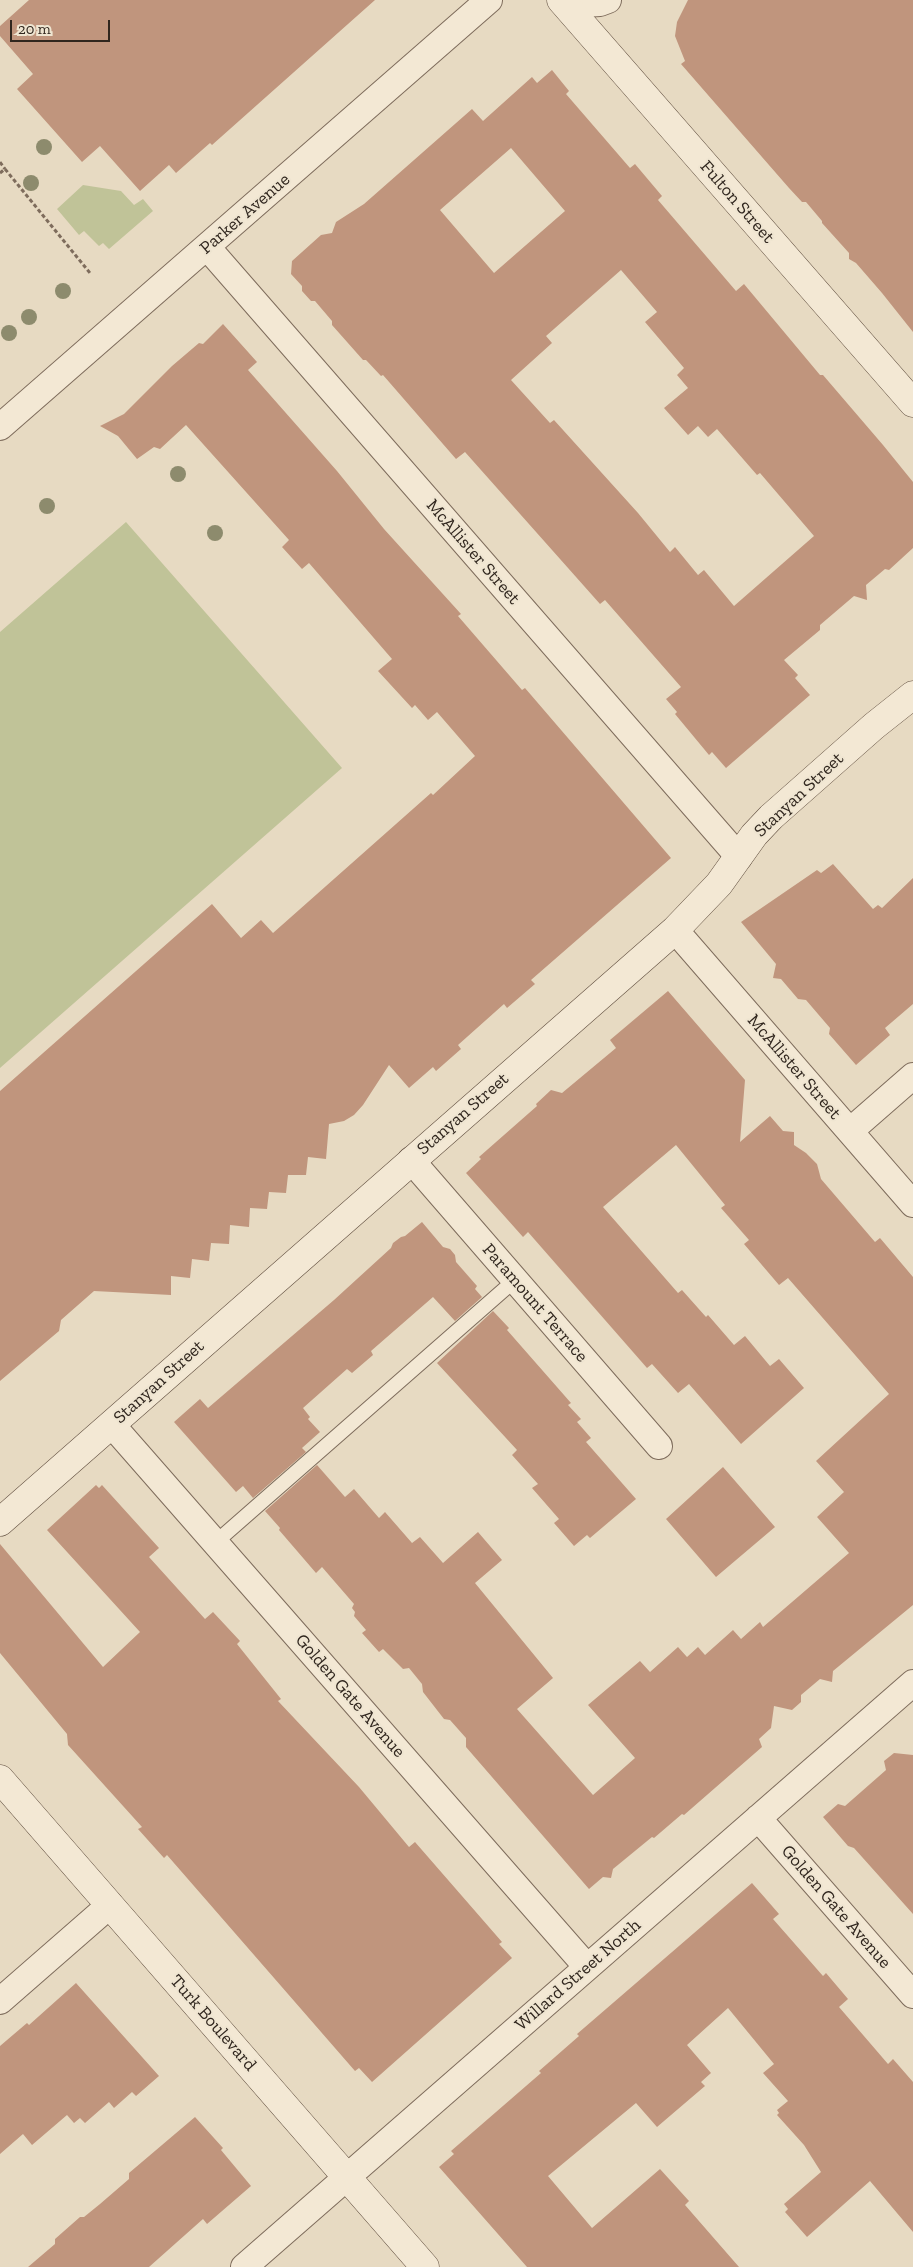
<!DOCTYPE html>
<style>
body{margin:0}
#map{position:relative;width:913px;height:2267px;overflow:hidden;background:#e7dac2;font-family:"Zilla Slab",serif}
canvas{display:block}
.scale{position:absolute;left:10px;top:20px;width:100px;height:22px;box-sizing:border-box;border:2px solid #30261e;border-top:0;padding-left:6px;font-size:15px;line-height:18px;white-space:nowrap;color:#30261e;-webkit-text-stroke:4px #efe5d1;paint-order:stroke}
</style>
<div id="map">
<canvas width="913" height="2267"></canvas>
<div class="scale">20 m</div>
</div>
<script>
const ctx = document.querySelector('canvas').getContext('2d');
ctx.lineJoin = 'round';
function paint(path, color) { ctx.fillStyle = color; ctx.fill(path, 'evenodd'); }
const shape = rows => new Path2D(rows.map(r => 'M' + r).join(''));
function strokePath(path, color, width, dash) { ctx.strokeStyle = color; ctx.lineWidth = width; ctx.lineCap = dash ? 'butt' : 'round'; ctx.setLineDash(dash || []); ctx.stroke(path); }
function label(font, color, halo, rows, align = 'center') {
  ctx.font = font + ' "Zilla Slab",serif'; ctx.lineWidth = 4; ctx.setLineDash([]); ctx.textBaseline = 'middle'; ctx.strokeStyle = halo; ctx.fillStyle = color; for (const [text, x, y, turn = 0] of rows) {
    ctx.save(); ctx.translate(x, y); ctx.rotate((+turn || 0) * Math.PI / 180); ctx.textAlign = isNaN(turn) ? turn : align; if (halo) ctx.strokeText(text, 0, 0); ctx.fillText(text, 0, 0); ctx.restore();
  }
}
const green = shape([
 [83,185,121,191,134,205,143,199,153,211,109,249,103,243,99,246,84,231,79,235,57,209],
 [126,522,342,768,0,1068,0,632]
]);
const building = shape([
 [29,0,375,0,212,145,210,143,176,173,169,165,140,191,100,146,82,162,17,89,33,74,0,36,0,26],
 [688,0,913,0,913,332,882,293,856,263,849,259,849,253,822,223,822,221,806,202,802,202,789,188,681,64,685,61,675,36,677,22],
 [552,70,569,91,566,94,630,168,635,164,662,196,658,200,736,291,744,284,820,375,823,375,883,445,913,482,913,548,889,570,885,569,866,585,867,600,854,596,820,625,820,630,784,660,798,675,795,678,810,695,726,768,712,752,709,755,675,714,677,712,666,699,681,687,605,600,600,604,465,452,456,459,383,375,381,376,366,360,363,360,332,325,332,321,315,301,311,301,302,291,302,286,291,274,292,261,321,235,332,233,336,222,364,204,472,109,483,121,532,77,537,83],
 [511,148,565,211,494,273,440,210],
 [621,270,657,312,645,322,684,368,677,375,688,388,664,408,688,435,698,426,708,437,717,429,757,475,760,473,814,536,734,606,704,570,698,575,675,547,670,552,638,513,554,420,550,423,511,380,552,343,546,336],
 [223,324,257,362,248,370,337,471,384,529,461,614,458,616,522,690,525,688,671,858,531,980,535,984,507,1008,504,1004,458,1045,461,1049,436,1071,433,1067,409,1088,389,1065,363,1105,354,1115,344,1121,329,1124,326,1159,308,1157,306,1175,288,1175,286,1193,269,1192,267,1209,250,1208,249,1227,230,1225,229,1244,211,1243,209,1261,192,1259,190,1278,171,1276,171,1295,94,1291,61,1320,59,1331,0,1381,0,1091,212,904,241,938,261,920,273,933,431,793,433,795,475,756,437,712,428,720,415,705,412,708,378,671,392,659,309,563,302,569,282,547,289,540,186,425,160,449,154,447,137,459,118,436,100,426,124,414,172,366,199,343,203,344],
 [833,864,873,909,878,905,882,908,913,878,913,1004,885,1028,890,1035,856,1065,829,1034,830,1028,806,1000,798,999,781,979,773,978,776,964,741,922,817,870,821,873],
 [668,991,745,1080,740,1142,770,1116,783,1131,794,1132,794,1145,806,1153,817,1164,821,1179,875,1242,880,1238,913,1277,913,1605,833,1671,832,1682,820,1679,801,1695,801,1702,792,1710,774,1706,771,1728,759,1739,762,1747,684,1815,682,1814,654,1838,652,1837,613,1869,611,1878,603,1877,589,1889,466,1747,466,1738,450,1720,444,1719,423,1692,422,1684,409,1668,403,1669,383,1649,379,1652,362,1633,366,1630,354,1616,355,1612,352,1608,354,1604,322,1567,316,1573,279,1530,280,1528,265,1511,317,1465,345,1497,354,1489,379,1518,385,1512,412,1543,420,1537,443,1563,478,1532,502,1560,475,1583,553,1678,517,1709,593,1795,635,1758,588,1705,640,1661,650,1672,678,1647,687,1657,698,1647,705,1655,733,1630,741,1639,760,1622,763,1627,849,1553,817,1517,844,1492,816,1461,889,1394,788,1278,779,1285,744,1244,749,1240,721,1208,725,1205,676,1145,603,1207,678,1293,682,1290,706,1317,708,1315,734,1345,745,1336,770,1366,779,1359,804,1388,741,1444,689,1384,678,1393,652,1364,647,1368,528,1232,523,1237,466,1173,481,1159,479,1157,537,1106,536,1104,551,1090,562,1093,616,1048,610,1040],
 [422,1222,443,1247,450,1249,455,1255,456,1262,477,1286,475,1289,482,1297,455,1321,433,1297,371,1351,373,1355,352,1373,347,1369,303,1408,310,1417,308,1419,320,1432,302,1448,306,1452,253,1498,243,1486,236,1492,174,1422,200,1399,208,1408,334,1300,391,1248,393,1243,401,1237,405,1236],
 [493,1311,509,1328,507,1330,571,1403,568,1405,581,1419,577,1422,591,1438,586,1442,636,1499,590,1538,587,1535,574,1546,554,1523,559,1519,532,1488,538,1484,512,1455,517,1450,437,1363],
 [723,1467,775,1527,716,1577,666,1519],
 [96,1485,99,1488,102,1485,159,1548,149,1557,205,1619,213,1612,240,1641,237,1644,281,1699,278,1701,359,1787,409,1847,415,1842,502,1942,499,1944,512,1958,372,2082,359,2068,355,2071,167,1855,164,1858,138,1829,142,1827,68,1745,67,1734,0,1653,0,1544,103,1667,140,1632,47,1530],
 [894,1753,913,1755,913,1914,854,1848,848,1846,823,1817,838,1804,845,1806,886,1770,884,1761],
 [752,1883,779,1914,773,1919,823,1976,826,1973,848,1999,839,2007,888,2064,893,2059,913,2082,913,2232,870,2181,807,2237,785,2212,788,2209,784,2204,821,2172,804,2145,777,2115,779,2113,777,2110,788,2101,763,2073,774,2064,728,2008,687,2045,711,2073,701,2082,705,2086,657,2127,636,2103,548,2176,592,2228,660,2169,689,2201,685,2205,739,2267,527,2267,439,2167,454,2154,451,2151,541,2073,539,2071,579,2036,577,2034],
 [76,1983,159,2076,136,2096,132,2092,114,2108,109,2102,85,2123,80,2118,74,2123,67,2115,32,2145,23,2134,0,2154,0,2046,27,2023,29,2025],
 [195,2117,223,2148,221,2150,251,2186,207,2224,203,2219,149,2267,28,2267,55,2244,55,2239,80,2217,84,2217,100,2204,129,2179,129,2173]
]);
const path = shape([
 [0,162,5,169],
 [0,173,5,169,90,273]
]);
const lane = shape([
 [216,1542,515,1280]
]);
const street = shape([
 [571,0,584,4,600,3,608,0],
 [207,247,739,857],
 [0,427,489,0],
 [675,930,913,1204],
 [850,1131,913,1076],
 [411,1160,659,1446],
 [112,1425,587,1967],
 [758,1818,913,1995],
 [0,2001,110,1905],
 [244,2267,913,1683]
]);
const secondary = shape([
 [561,0,913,403],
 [0,1522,675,930,719,884,754,835,771,817,874,726,913,695],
 [0,1779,425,2267]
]);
const trees = [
 [44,147],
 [31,183],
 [63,291],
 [29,317],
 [9,333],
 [178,474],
 [47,506],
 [215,533]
];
const streetNames = [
 ["Fulton Street",737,202,49],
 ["Parker Avenue",245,214,-41],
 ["McAllister Street",473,552,49],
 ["Stanyan Street",799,795,-43],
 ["McAllister Street",794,1067,49],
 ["Stanyan Street",463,1114,-41],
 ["Paramount Terrace",535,1303,49],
 ["Stanyan Street",159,1382,-42],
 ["Golden Gate Avenue",350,1696,49],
 ["Golden Gate Avenue",836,1907,49],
 ["Willard Street North",578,1975,-41],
 ["Turk Boulevard",213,2023,49]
];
paint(green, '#c0c398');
paint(building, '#c0957d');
strokePath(lane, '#7e6c5c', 16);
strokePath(street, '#7e6c5c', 28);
strokePath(secondary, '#604e3f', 29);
strokePath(path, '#7e6c5c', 3, [4, 2.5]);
strokePath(lane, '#f3e8d4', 14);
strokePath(street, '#f3e8d4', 26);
strokePath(secondary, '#f3e8d4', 28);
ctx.fillStyle = '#8d8b6d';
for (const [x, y] of trees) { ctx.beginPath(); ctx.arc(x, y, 8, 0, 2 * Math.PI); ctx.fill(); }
label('18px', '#30261e', '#efe5d1', streetNames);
</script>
